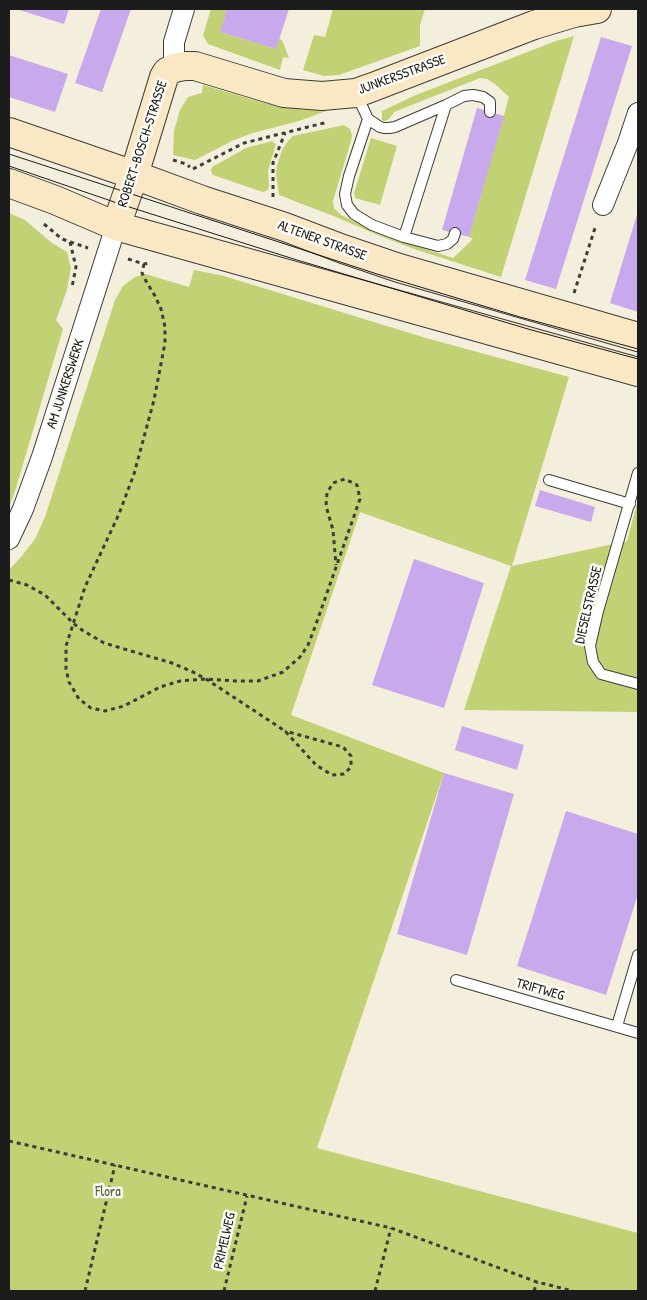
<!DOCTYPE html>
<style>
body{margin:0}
#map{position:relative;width:647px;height:1300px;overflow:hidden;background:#f4efdc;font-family:"Patrick Hand",sans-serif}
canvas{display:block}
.frame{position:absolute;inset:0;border:10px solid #1c1c1c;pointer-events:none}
</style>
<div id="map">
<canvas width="647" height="1300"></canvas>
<div class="frame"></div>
</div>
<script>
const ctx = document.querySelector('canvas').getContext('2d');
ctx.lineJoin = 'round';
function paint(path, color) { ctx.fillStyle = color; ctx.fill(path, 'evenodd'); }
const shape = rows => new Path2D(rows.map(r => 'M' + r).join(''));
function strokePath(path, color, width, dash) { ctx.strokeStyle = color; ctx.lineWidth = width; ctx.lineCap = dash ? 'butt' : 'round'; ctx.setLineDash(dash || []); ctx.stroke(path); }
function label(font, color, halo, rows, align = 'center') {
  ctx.font = font + ' "Patrick Hand",sans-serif'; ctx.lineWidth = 5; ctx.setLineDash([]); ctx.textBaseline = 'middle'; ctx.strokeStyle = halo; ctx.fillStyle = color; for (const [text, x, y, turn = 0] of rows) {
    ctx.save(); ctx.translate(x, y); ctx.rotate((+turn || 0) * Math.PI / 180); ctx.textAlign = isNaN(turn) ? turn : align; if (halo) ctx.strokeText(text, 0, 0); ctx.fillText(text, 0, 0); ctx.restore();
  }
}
const green = shape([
 [211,9,227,9,220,32,276,49,279,39,282,40,289,58,283,57,280,70,208,44,203,35],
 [333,9,425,9,420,25,420,46,339,75,324,76,303,70,314,35,325,37],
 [574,36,501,277,414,249,380,236,336,217,279,195,276,174,277,165,282,150,288,141,293,136,344,125,350,129,352,135,351,141,333,201,334,208,341,215,380,234,453,258,473,239,469,237,509,97,495,84,487,79,480,78,394,112,388,120,384,121,382,120,382,111,416,95,556,41],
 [203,85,261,102,287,108,307,110,329,110,299,121,253,133,234,140,195,160,173,155,174,131,180,110,188,97,202,93],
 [371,138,397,146,380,205,355,198,354,193],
 [272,141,276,144,268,171,269,186,268,190,263,192,213,175,211,171,212,167,246,148],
 [9,213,25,220,52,243,67,252,71,268,67,290,56,320,63,329,16,488,9,508],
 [194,270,224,276,426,338,569,377,512,566,627,541,638,500,638,712,464,710,511,566,360,512,291,715,444,773,317,1148,638,1233,638,1291,9,1291,9,570,21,557,35,539,45,517,115,300,123,286,135,277,145,274,189,287]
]);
const building = shape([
 [16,9,69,9,64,24],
 [101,9,131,9,102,92,75,83],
 [227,9,289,9,276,49,220,32],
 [601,37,632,46,556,289,525,280],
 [9,55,68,74,55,112,9,97],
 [477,108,504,116,469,237,442,230],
 [638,211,638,312,610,303],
 [540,490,595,507,591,522,535,506],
 [414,559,484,583,444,708,372,685],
 [462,726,524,745,517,770,455,750],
 [444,773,514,794,467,955,397,934],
 [566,811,638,834,638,894,606,995,517,966]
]);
const path = shape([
 [173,160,186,164,190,167],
 [193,169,244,143,328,122],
 [273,197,273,163,285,133],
 [44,224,62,239,88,248],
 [70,242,76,267,72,287],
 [128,259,144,264,151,263],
 [144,264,142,273,146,281,155,296,161,309,165,327,165,343,154,400,134,474,119,514,85,587,66,646,66,669,69,682,79,699,91,708,105,711,124,706,160,687,180,681,206,679,235,681,258,681,283,672,300,657,308,645,315,627,360,499,357,485,345,479,333,483,327,493,326,506,333,530,336,565],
 [574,293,596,225],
 [9,580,27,585,45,595,73,623,82,630,104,643,172,663,193,672,206,679,285,731,316,765,332,775,344,774,351,767,351,756,343,747,285,731],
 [9,1141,391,1228,537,1282,573,1291],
 [85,1291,115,1165],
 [224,1291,247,1196],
 [375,1291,391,1228],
 [534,1291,537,1282]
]);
const lane = shape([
 [356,93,368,119,380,127,384,128,389,128,395,127,446,105,464,96,473,95,483,97,490,102,490,112],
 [368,119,349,176,345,194,347,205,354,214,372,225,404,237,438,246,447,244,453,239,455,233],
 [404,237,446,105],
 [638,473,598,611,590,646,593,662,601,674,638,684],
 [549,480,630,504],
 [456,980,638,1033],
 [617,1026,638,955]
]);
const street = shape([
 [174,68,174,42,184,9],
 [603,205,628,143,638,113],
 [9,539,23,509,42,457,116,226]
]);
const secondary = shape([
 [9,132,134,175,202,200,285,227,343,249,399,268,638,337],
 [9,183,55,200,116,226,638,372],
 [116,226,134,175,164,77,167,72,174,68,185,66,195,66,284,93,322,96,356,93,373,87,534,25,574,13,597,9]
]);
const tram = shape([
 [9,154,377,274,520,317,638,349],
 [9,166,123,205,297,260,528,329,638,359]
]);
const streetNames = [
 ["JUNKERSSTRASSE",402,75,-20],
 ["ROBERT-BOSCH-STRASSE",143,144,-72],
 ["ALTENER STRASSE",322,241,20],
 ["AM JUNKERSWERK",66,384,-72],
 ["DIESELSTRASSE",589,605,-77],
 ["TRIFTWEG",540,990,16],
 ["PRIMELWEG",225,1241,-77]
];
const parkNames = [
 ["Flora",108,1192]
];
paint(green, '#c2d173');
paint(building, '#c8a9ec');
strokePath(lane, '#3c3c39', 12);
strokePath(street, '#3c3c39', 22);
strokePath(secondary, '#3c3c39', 30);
strokePath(path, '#3c3c39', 3, [4, 4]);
strokePath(lane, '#fff', 10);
strokePath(street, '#fff', 20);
strokePath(secondary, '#fae7c3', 28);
strokePath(tram, '#1c1c1c', 1);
label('14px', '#1c1c1c', '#fdfcf7', streetNames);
label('14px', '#565b3a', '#fdfcf7', parkNames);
</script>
